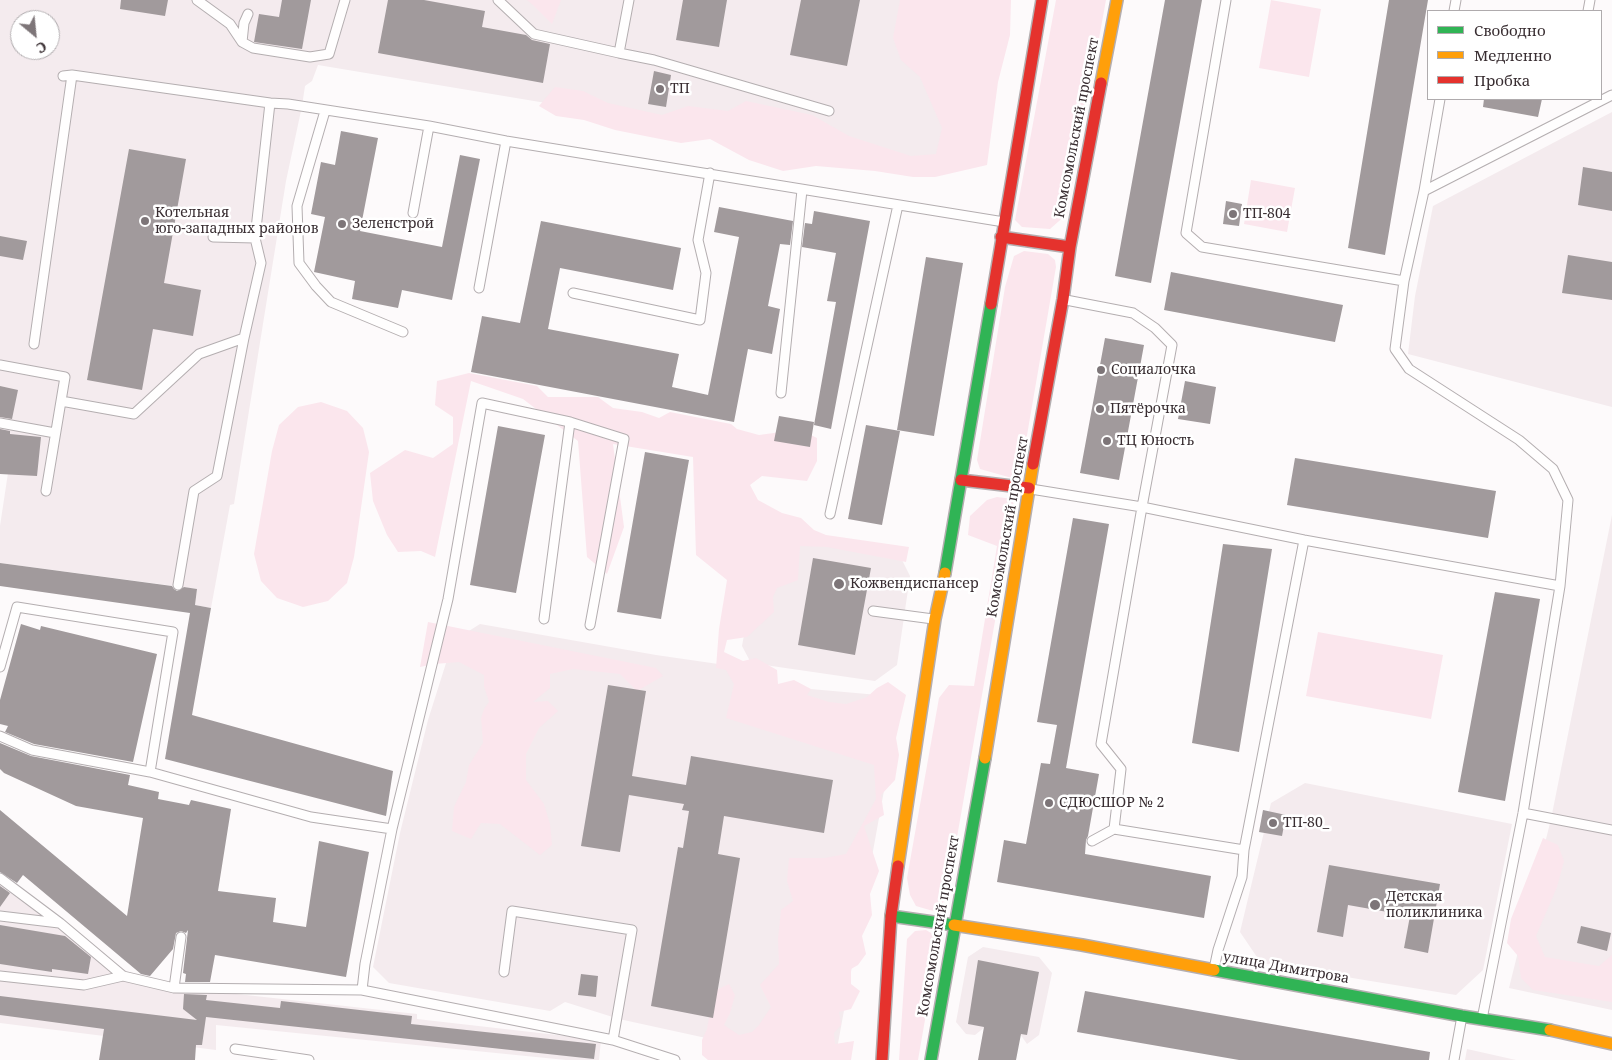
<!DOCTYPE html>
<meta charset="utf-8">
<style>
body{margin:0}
#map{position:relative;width:1612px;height:1060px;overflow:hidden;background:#fdfafb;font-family:"Noto Serif",serif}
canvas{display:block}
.legend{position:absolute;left:1427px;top:10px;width:175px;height:90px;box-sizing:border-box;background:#fff;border:1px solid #afabad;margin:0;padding:6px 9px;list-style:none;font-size:15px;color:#382d31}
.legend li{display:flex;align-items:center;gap:10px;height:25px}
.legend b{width:25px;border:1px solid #afabad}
.north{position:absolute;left:10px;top:10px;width:50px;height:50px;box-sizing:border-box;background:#fff;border:1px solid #afabad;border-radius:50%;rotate:152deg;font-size:14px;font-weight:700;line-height:20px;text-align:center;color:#382d31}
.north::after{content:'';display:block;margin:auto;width:18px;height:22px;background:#7d7578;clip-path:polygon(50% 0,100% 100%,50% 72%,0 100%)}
</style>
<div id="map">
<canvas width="1612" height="1060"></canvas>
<ul class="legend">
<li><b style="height:6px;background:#30b455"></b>Свободно</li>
<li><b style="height:6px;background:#ff9f0a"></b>Медленно</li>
<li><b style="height:6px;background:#e5322d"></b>Пробка</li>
</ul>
<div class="north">С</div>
</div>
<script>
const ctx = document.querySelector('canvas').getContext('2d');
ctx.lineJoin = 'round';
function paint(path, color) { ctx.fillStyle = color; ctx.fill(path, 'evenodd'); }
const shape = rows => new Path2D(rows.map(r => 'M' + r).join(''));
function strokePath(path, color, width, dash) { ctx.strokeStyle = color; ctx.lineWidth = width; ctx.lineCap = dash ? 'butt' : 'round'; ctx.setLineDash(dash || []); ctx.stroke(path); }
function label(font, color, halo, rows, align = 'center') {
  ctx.font = font + ' "Noto Serif",serif'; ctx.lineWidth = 5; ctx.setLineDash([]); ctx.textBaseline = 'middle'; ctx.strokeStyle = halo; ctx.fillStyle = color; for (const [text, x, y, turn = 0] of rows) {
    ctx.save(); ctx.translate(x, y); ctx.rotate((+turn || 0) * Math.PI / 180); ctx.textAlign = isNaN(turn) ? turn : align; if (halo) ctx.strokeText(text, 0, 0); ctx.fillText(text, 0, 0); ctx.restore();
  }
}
const built = shape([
 [0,0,1002,0,954,171,318,65,312,81,305,86,302,106,286,181,234,504,230,505,211,608,195,605,197,589,0,563,0,526,11,453,0,451],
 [20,20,50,20,50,50,20,50],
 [1612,112,1612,407,1408,354,1415,296,1433,206],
 [1612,515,1612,1010,1509,988,1551,819],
 [785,536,899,554,910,576,897,665,875,681,751,663,742,646,759,554],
 [480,624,656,655,732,666,765,685,901,697,835,1060,706,1038,619,1019,565,1002,550,1011,389,983,373,967,400,833,428,720,453,641],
 [1305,783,1512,824,1483,970,1456,995,1261,963,1240,932,1271,803],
 [0,879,136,978,174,987,417,1014,417,1019,601,1040,599,1060,566,1060,216,1025,216,1050,0,1023],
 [983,947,1039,957,1052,973,1039,1035,1027,1044,1020,1034,985,1027,975,1035,966,1034,956,1022,968,957],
 [1467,1049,1516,1060,1465,1060]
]);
const green = shape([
 [527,0,561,0,552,24,533,5],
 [900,0,1011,0,1010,35,998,82,987,165,935,177,913,177,875,171,816,166,783,171,749,160,710,139,681,143,650,137,615,130,584,120,556,116,539,106,555,87,583,91,608,103,662,115,688,106,728,111,746,101,812,115,849,136,911,156,936,154,942,128,920,77,901,60,893,38],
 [1056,0,1106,0,1067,214,1050,229,1022,227,1015,220],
 [1271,0,1321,9,1309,77,1259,68],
 [1251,180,1295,188,1287,232,1244,224],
 [1024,251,1048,254,1055,260,1056,267,1021,470,1012,478,980,469,977,460,1005,287,1014,256],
 [469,373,537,386,548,397,598,397,613,408,642,412,659,418,670,412,731,424,737,429,759,435,781,432,807,433,817,438,817,461,807,481,762,476,750,485,758,500,782,513,801,518,814,530,826,535,909,547,906,562,827,547,800,546,798,580,777,588,773,597,774,612,747,637,727,640,724,652,743,661,756,658,777,670,778,684,794,680,811,689,807,695,829,702,846,704,867,697,877,688,888,682,906,695,896,738,899,755,895,780,881,795,884,815,864,826,879,871,870,894,872,915,862,936,866,954,858,965,851,969,851,984,860,991,851,1009,839,1012,841,1025,834,1033,835,1044,854,1041,851,1060,708,1060,702,1055,702,1040,707,1029,714,991,729,984,735,995,730,1013,724,1025,739,1035,752,1032,759,1025,771,1007,760,985,779,964,778,939,781,910,793,901,787,881,789,858,825,858,846,854,876,799,874,765,726,718,734,684,726,670,716,668,719,629,727,580,696,555,693,457,613,444,624,527,607,574,587,557,578,441,523,399,471,381,435,557,421,551,398,552,387,535,373,501,370,473,405,450,433,458,453,444,453,417,435,405,437,381],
 [321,402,347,411,363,428,369,452,354,557,347,583,328,601,303,607,277,598,261,581,254,554,272,451,279,425,298,407],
 [997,497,1013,499,1014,513,947,894,942,905,933,911,916,906,910,895,907,878,939,698,949,685,974,686,997,546,968,535,970,516,987,500],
 [428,622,656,668,663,676,637,691,620,674,573,669,550,674,550,688,533,702,548,701,558,711,539,728,526,754,526,780,544,804,550,824,552,845,540,855,500,824,481,823,471,839,452,831,454,807,466,782,469,765,483,743,481,718,484,709,489,702,484,686,484,675,459,662,434,664,420,667],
 [1318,632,1443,655,1431,719,1306,696],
 [1543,838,1558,845,1564,861,1557,887,1536,936,1545,957,1599,966,1612,955,1612,1002,1533,990,1521,978,1518,956,1507,943,1511,919],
 [926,930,936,936,937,951,918,1060,899,1060,907,939,915,931]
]);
const building = shape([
 [121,0,168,0,165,16,120,9],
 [282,0,311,0,302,49,254,42,259,14,279,17],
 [388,0,424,0,485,11,482,27,526,35,532,40,550,44,543,83,378,53],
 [683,0,727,0,719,47,676,40],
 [801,0,860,0,847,66,790,55],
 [1165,0,1202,0,1151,283,1115,276],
 [1389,0,1428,0,1385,255,1348,248],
 [654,71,671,75,666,107,648,104],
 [1484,99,1542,99,1538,117,1483,107],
 [341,131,378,138,360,231,442,247,460,155,480,159,452,300,402,290,398,308,352,299,355,281,314,272,325,217,311,214,321,162,335,165],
 [129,149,186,159,164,283,201,290,193,336,153,329,142,390,87,380],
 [1583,167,1612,172,1612,211,1578,205],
 [1226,201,1242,204,1239,226,1223,224],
 [719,207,793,221,790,245,780,244,768,306,780,309,772,354,748,349,734,422,471,372,482,316,520,323,541,221,681,248,673,290,560,268,548,329,679,354,672,387,708,395,739,237,714,232],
 [814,211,870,221,831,429,814,425,836,302,827,301,836,253,802,247,805,223,812,224],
 [0,236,27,241,23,260,0,256],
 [1568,255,1612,262,1612,300,1562,293],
 [926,257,963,263,934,436,897,430],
 [1171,272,1343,305,1335,342,1164,310],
 [1105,338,1144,345,1119,480,1080,473],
 [1185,381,1216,387,1210,424,1178,419],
 [0,386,18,390,12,419,0,417],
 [779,416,814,422,810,447,774,441],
 [866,425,900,431,882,525,848,519],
 [498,426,545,435,516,593,470,585],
 [0,429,10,431,10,434,41,437,37,476,0,474],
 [645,452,689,460,661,619,617,612],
 [1295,458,1496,491,1488,538,1287,505],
 [1073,518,1109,524,1066,768,1099,774,1088,836,1086,840,1085,854,1211,876,1204,918,997,882,1004,840,1026,844,1041,763,1050,764,1057,725,1037,722],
 [1223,544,1272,549,1239,752,1192,743],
 [813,558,871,568,855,655,798,645],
 [0,563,172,586,174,589,177,591,184,587,197,589,195,605,211,608,192,715,393,771,386,816,165,759,190,613,0,586],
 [1495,592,1540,599,1505,801,1458,792],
 [21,624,40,630,41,626,157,654,133,762,34,744,5,732,8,726,0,724,0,700],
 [608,685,646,691,632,776,686,785,691,756,833,780,824,833,724,816,718,854,740,858,713,1018,651,1006,678,847,683,848,689,811,682,810,684,804,629,795,620,852,581,846],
 [0,743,31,756,130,775,128,785,159,792,158,799,189,805,191,800,231,809,218,891,276,898,273,922,306,927,319,841,369,852,346,977,215,955,210,982,185,982,186,974,183,973,188,930,186,933,181,931,176,933,173,949,150,976,141,974,23,875,17,883,0,872,0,810,127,916,143,818,76,806,4,773,0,769],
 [1263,810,1286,815,1282,836,1259,832],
 [1329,865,1440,884,1428,953,1404,948,1410,916,1348,905,1343,937,1317,932],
 [0,886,10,893,0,907],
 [0,925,65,936,91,957,88,974,52,969,52,972,0,964],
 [1581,926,1611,933,1607,951,1577,943],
 [978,960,1039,972,1027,1035,1021,1034,1016,1060,978,1060,984,1027,968,1024],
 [581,974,598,976,596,997,578,995],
 [1085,991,1430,1052,1429,1060,1239,1060,1077,1032],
 [184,994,207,995,206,1000,280,1008,281,1001,412,1016,411,1024,596,1044,594,1059,206,1017,202,1045,196,1045,195,1060,99,1060,104,1029,0,1015,0,996,197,1020,183,1009]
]);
const lane = shape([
 [197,0,230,24,242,42,253,48,310,57,329,54,345,0],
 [498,0,534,34,619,53,629,0],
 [1226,0,1186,233,1202,247,1404,281,1424,191,1440,99],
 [1454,11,1456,0],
 [1588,11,1590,0],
 [242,42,244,23,248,14],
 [619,53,654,60,829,111],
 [63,76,72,75,270,103],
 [325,111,297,206,299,263,316,286,331,302,403,332],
 [1424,191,1612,95],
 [413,213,429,126],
 [213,237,255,238],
 [1404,281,1395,349,1409,369,1519,440,1553,469,1568,500,1560,586,1523,813,1482,1019],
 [479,288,506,141],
 [573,293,700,320,706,273,698,240,710,173],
 [1066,300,1133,313,1155,328,1172,345,1142,507,1101,744,1121,769,1114,829],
 [34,344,72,75],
 [0,365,65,377,46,491],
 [781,393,802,190],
 [61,401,134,414,199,354,244,338],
 [570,422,624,439,590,625],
 [0,423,55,433],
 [1031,489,1142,507,1304,540,1560,586],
 [830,514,898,205],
 [178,585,194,491,217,476,244,338,261,263,255,238,270,103,288,104,429,126,506,141,1004,222],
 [873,611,933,619],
 [0,667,17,607,173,632,150,772],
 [0,736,32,750,150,772,311,817,392,829],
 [1523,813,1612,830],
 [1092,841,1114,829,1244,850],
 [0,878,60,923,123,976],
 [0,916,59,923],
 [1214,969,1218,950,1242,877,1244,850,1304,540],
 [504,972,512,911,632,930,613,1040],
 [0,976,84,985,123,976,174,988,362,990,613,1040,675,1060],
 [174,988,181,937],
 [362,990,365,964,392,829,448,599,482,403,570,422,544,619],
 [235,1049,309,1060],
 [1454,1060,1462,1016]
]);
const fast = shape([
 [945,573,991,304],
 [891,916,954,925],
 [1214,970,1462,1016,1550,1030],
 [931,1060,985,758]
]);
const slow = shape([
 [1101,83,1117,0],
 [985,758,1033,464],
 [898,866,935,619,945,573],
 [954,925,1082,945,1214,970],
 [1550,1030,1612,1044]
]);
const jam = shape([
 [1001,237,1070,247],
 [991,304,1042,0],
 [1033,464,1063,299,1070,247,1101,83],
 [961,480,1029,488],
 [882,1060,891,916,898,866]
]);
const markers = [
 [660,89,5,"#7d7578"],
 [1233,214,5,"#7d7578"],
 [145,221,5,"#7d7578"],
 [342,224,5,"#7d7578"],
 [1101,370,5,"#7d7578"],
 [1100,409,5,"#7d7578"],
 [1107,441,5,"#7d7578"],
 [839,584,6,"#7d7578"],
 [1049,803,5,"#7d7578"],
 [1273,823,5,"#7d7578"],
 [1375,905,6,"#7d7578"]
];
const poiNames = [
 ["ТП",670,89],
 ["Котельная",155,213],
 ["юго-западных районов",155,229],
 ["ТП-804",1243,214],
 ["Зеленстрой",352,224],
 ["Социалочка",1111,370],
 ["Пятёрочка",1110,409],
 ["ТЦ Юность",1117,441],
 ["Кожвендиспансер",850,584],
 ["СДЮСШОР № 2",1059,803],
 ["ТП-80_",1283,823],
 ["Детская",1386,897],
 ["поликлиника",1386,913]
];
const streetNames = [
 ["Комсомольский проспект",1077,128,-79],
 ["Комсомольский проспект",1008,527,-80],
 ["Комсомольский проспект",939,926,-80],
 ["улица Димитрова",1286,968,10]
];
paint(built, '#f4ebee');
paint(green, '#fbe6ed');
paint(building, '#a19a9c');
strokePath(lane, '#b4aeb0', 11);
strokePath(fast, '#b4aeb0', 14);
strokePath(slow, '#b4aeb0', 14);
strokePath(jam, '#b4aeb0', 14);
strokePath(lane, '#fffefe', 9);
strokePath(fast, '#30b455', 11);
strokePath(slow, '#ff9f0a', 11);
strokePath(jam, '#e5322d', 11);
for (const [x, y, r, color] of markers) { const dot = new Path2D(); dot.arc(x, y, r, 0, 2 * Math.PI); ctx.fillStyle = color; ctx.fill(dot); strokePath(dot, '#fff', 2); }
label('14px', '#382d31', '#fff', poiNames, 'left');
label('14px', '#382d31', '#fff', streetNames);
</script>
